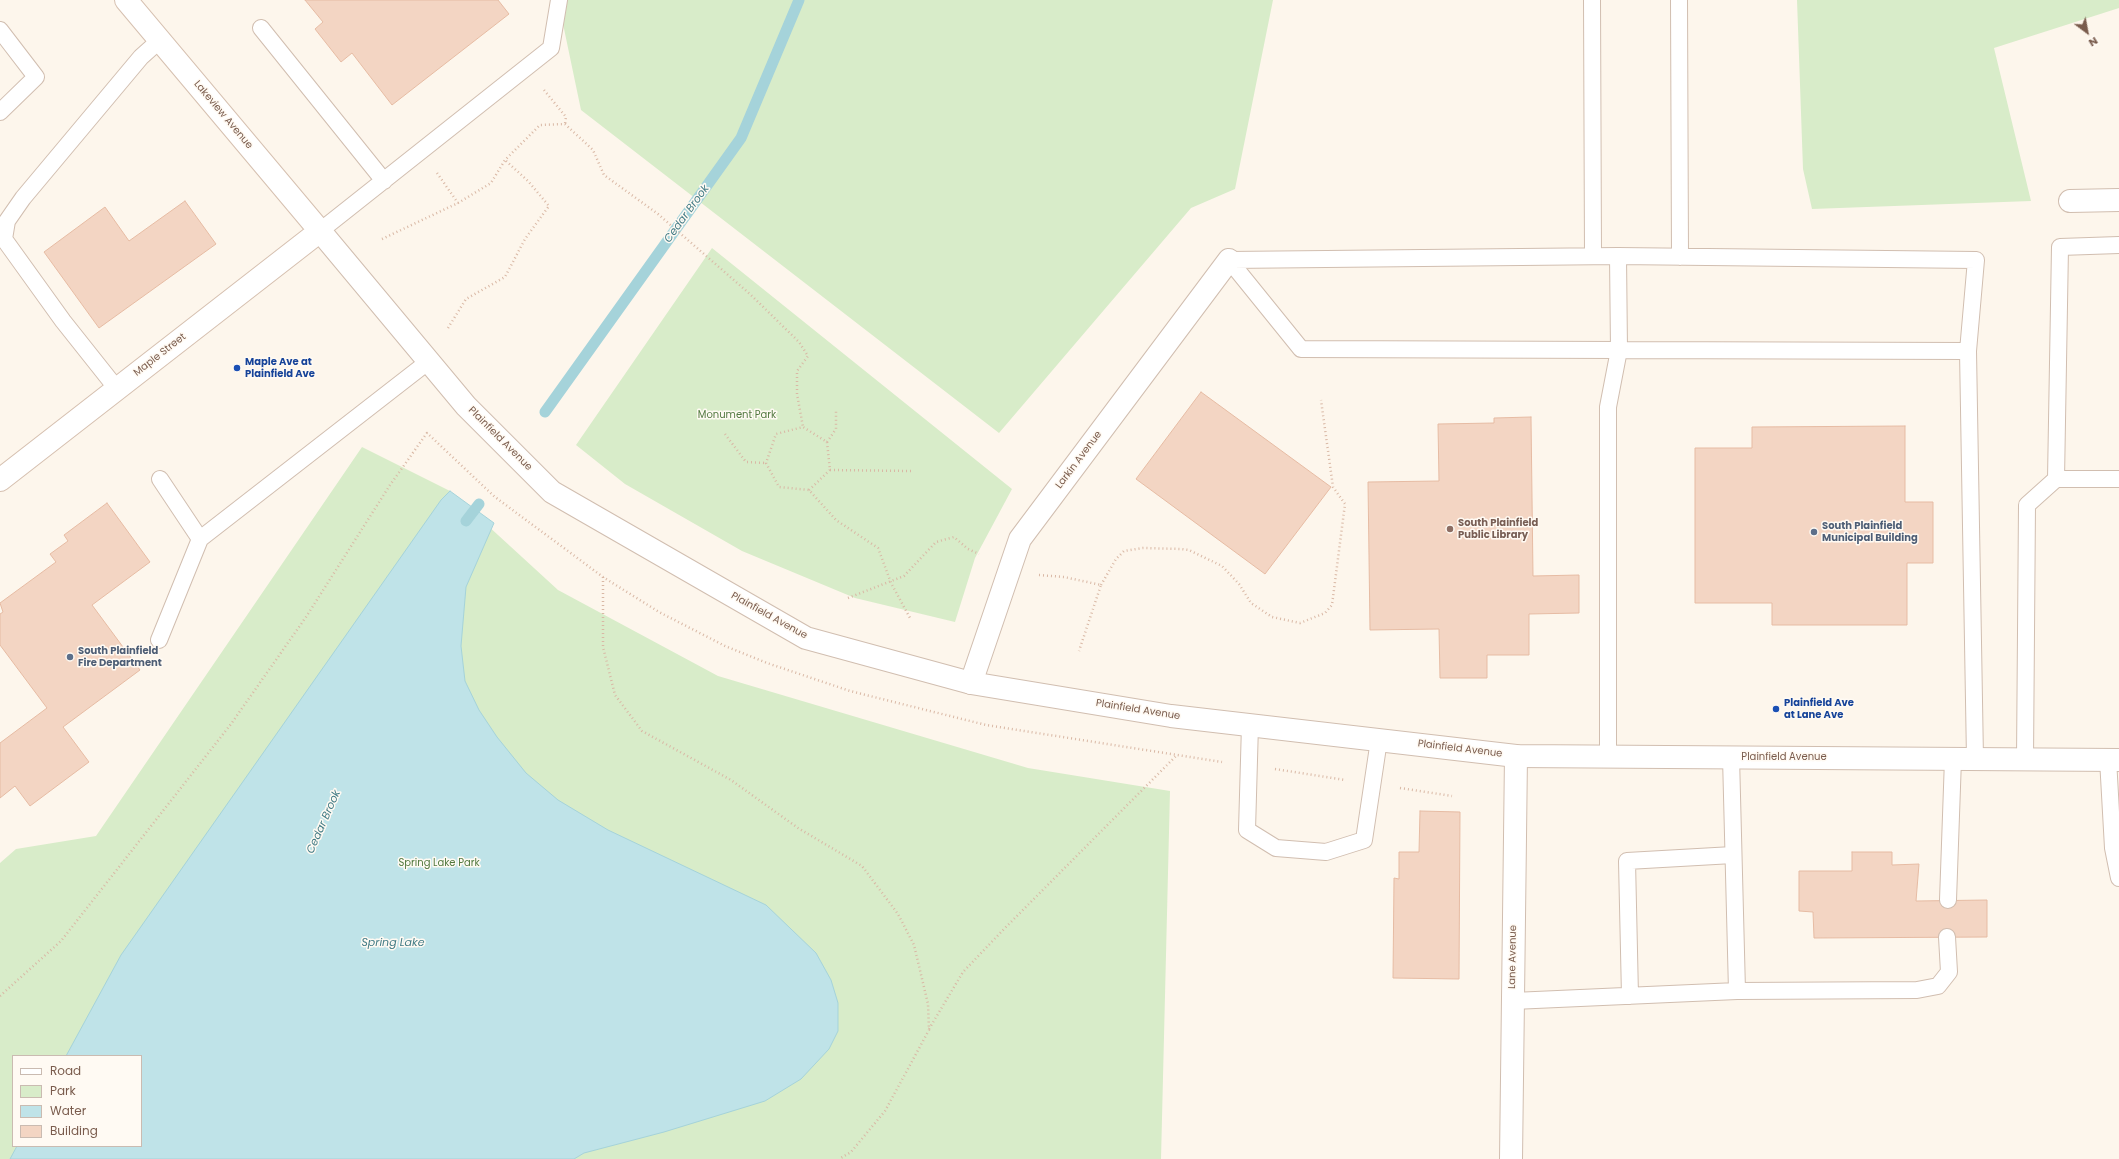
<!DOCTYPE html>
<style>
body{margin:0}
#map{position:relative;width:2119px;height:1159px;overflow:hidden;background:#fdf6ec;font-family:Poppins,sans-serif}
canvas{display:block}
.legend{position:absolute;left:12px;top:1055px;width:130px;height:92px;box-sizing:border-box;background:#fffaf3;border:1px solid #cabbb1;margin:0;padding:5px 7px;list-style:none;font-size:12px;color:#7a5c4d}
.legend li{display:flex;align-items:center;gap:8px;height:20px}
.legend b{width:20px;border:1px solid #cabbb1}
.north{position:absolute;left:2067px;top:12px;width:40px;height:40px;-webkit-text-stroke:3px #fffaf3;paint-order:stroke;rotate:148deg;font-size:11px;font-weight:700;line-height:16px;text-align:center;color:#7a5c4d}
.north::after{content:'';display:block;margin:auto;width:14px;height:18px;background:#7a5c4d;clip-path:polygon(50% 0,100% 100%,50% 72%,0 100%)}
</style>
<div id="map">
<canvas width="2119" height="1159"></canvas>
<ul class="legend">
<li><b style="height:5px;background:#fff"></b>Road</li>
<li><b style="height:11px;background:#d8ecc9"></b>Park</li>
<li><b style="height:11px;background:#bfe3e8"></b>Water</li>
<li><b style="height:11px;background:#f3d5c3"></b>Building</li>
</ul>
<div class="north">N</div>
</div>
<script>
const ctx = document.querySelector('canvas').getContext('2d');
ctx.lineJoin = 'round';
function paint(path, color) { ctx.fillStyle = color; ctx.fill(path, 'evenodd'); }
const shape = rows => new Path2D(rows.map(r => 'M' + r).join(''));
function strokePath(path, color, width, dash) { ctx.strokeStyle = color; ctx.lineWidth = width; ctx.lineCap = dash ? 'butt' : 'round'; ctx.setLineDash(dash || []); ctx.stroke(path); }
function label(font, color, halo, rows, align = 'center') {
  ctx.font = font + ' Poppins,sans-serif'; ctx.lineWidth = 3; ctx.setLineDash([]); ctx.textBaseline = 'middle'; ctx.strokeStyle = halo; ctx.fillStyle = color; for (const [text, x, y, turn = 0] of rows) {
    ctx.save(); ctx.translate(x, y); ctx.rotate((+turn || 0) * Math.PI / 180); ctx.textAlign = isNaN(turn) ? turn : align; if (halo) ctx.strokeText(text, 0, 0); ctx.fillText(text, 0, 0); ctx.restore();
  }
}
const green = shape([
 [558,0,1273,0,1235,189,1191,208,999,433,581,110],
 [1797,0,2119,0,2119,8,1994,48,2031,201,1812,209,1803,169],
 [712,248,1012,489,975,558,955,622,855,598,742,551,625,484,576,445],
 [362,447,450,491,558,590,718,676,1028,768,1170,791,1161,1159,0,1159,0,863,16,849,96,836],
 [13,1056,141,1056,141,1146,13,1146]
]);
const water = shape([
 [450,491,494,523,466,587,461,646,465,681,479,710,497,737,526,773,558,800,608,830,766,905,816,953,831,980,838,1003,838,1031,829,1049,801,1079,765,1101,664,1132,584,1153,574,1159,10,1159,17,1146,141,1146,141,1056,66,1056,121,955,441,500,450,491]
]);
const stream = shape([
 [545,412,741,138,799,0],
 [466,521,479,504]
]);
const building = shape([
 [305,0,498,0,509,14,392,105,352,53,341,62,315,29,323,22,305,0],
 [185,201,216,244,99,328,44,252,105,207,129,241,185,201],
 [1201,392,1331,487,1265,574,1136,479,1201,392],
 [1531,417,1533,576,1579,575,1579,613,1529,614,1529,655,1487,655,1487,678,1440,678,1439,629,1370,630,1368,482,1439,481,1438,424,1494,423,1494,418,1531,417],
 [1905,426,1905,502,1933,502,1933,563,1907,563,1907,625,1772,625,1772,603,1695,603,1695,448,1752,448,1752,427,1905,426],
 [107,503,150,562,92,605,140,670,63,727,89,762,30,806,15,786,0,798,0,743,47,708,0,645,0,614,3,612,0,603,56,562,50,554,68,541,64,535,107,503],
 [1420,811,1460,812,1459,979,1393,978,1394,878,1399,879,1399,852,1419,852,1420,811],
 [1852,852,1892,852,1892,865,1919,864,1916,901,1987,900,1987,937,1814,938,1813,912,1799,911,1799,871,1852,871,1852,852]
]);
const path = shape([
 [544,90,566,117,565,124],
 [437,173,458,203],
 [382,239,458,203,491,183,505,160,540,125,565,124,593,150,604,175,658,214,751,295,799,342,808,356,797,371,797,394,803,427],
 [448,328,466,299,505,277,525,239,549,206,528,181,505,160],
 [725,434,746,462,766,463],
 [827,442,836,429,836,411],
 [830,470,911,471],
 [809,490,830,470,827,442,803,427,776,434,766,463,779,487,809,490,836,520,878,548,891,583,910,618],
 [1039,575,1064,577,1101,585,1079,651],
 [603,577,603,647,615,695,642,731,731,780,798,828,862,866,898,914,914,945,928,1004,929,1030,885,1111,851,1152,839,1159],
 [1101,585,1116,559,1124,551,1143,548,1181,549,1189,550,1222,566,1239,584,1251,603,1272,617,1300,623,1325,613,1332,605,1345,504,1333,487,1321,400],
 [848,598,904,576,936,542,954,537,968,549,979,554],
 [1275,769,1345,780],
 [1400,788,1452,796],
 [0,996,61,941,231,724,306,617,390,485,427,433,495,497,603,577,659,612,725,646,767,663,850,691,986,725,1222,762],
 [929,1029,963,972,1004,929,1176,756]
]);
const service = shape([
 [1592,0,1593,256],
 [1679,0,1680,257],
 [261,28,384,181],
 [0,30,36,77,0,112],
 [320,231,551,48,559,0],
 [1968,351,1975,759],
 [117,389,63,321,4,239,7,221,23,198,141,57,160,40],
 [160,479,200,539,429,361],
 [2056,479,2119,479],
 [159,640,200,539],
 [1250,725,1247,830,1276,848,1326,852,1364,840,1379,740],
 [1608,756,1608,407,1619,350,1968,351,1976,260,1618,256,1229,260,1301,349,1619,350,1618,256],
 [2025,759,2027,505,2056,479,2060,247,2119,245],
 [2108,759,2113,848,2119,878],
 [1948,900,1953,759],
 [1737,991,1917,990,1938,986,1949,972,1947,937],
 [1630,996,1627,861,1733,855],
 [1513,1001,1737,991,1731,757]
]);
const minor = shape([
 [2070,201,2119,200],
 [971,683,1020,539,1229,260],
 [1511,1159,1516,756]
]);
const tertiary = shape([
 [320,231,466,406,552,492,806,638,971,683,1171,716,1516,756,2119,760]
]);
const secondary = shape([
 [0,480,320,231,126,0]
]);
const markers = [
 [237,368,4,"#1a4fb4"],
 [1450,529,4,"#8d6e63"],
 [1814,532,4,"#5c6f8a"],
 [70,657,4,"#5c6f8a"],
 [1776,709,4,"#1a4fb4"]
];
const streetNames = [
 ["Lakeview Avenue",223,115,50],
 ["Maple Street",160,355,-38],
 ["Plainfield Avenue",500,439,45],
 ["Larkin Avenue",1079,460,-53],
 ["Plainfield Avenue",769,616,29],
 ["Plainfield Avenue",1138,710,9],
 ["Plainfield Avenue",1460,749,7],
 ["Plainfield Avenue",1784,757],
 ["Lane Avenue",1513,957,-89]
];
const transitNames = [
 ["Maple Ave at",245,362],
 ["Plainfield Ave",245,374],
 ["Plainfield Ave",1784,703],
 ["at Lane Ave",1784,715]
];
const parkNames = [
 ["Monument Park",737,415],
 ["Spring Lake Park",439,863]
];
const educationNames = [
 ["South Plainfield",1458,523],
 ["Public Library",1458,535]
];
const serviceNames = [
 ["South Plainfield",1822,526],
 ["Municipal Building",1822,538],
 ["South Plainfield",78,651],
 ["Fire Department",78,663]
];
const waterNames = [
 ["Cedar Brook",687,214,-54],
 ["Cedar Brook",324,822,-66],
 ["Spring Lake",393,943]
];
paint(green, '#d8ecc9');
paint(water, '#bfe3e8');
strokePath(water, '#a5d3da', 1);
strokePath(stream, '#a5d3da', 11);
paint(building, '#f3d5c3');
strokePath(building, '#e6bba3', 1);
strokePath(service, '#d1beb0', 18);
strokePath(minor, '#d1beb0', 24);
strokePath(tertiary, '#d1beb0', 24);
strokePath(secondary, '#d6c0b0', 24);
strokePath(path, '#d9b8a5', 2.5, [1, 3]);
strokePath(service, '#fff', 16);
strokePath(minor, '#fff', 22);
strokePath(tertiary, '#fff', 22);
strokePath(secondary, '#fff', 22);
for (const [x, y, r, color] of markers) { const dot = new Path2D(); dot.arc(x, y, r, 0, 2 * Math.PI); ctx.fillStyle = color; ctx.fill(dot); strokePath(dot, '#fffaf3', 1.5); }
label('10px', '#7a5c4d', '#fffaf3', streetNames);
label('bold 10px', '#164399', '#fffaf3', transitNames, 'left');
label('10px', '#537a41', '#fffaf3', parkNames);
label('bold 10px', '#785e54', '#fffaf3', educationNames, 'left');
label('bold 10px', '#4e5e75', '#fffaf3', serviceNames, 'left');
label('italic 11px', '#437c86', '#fffaf3', waterNames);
</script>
